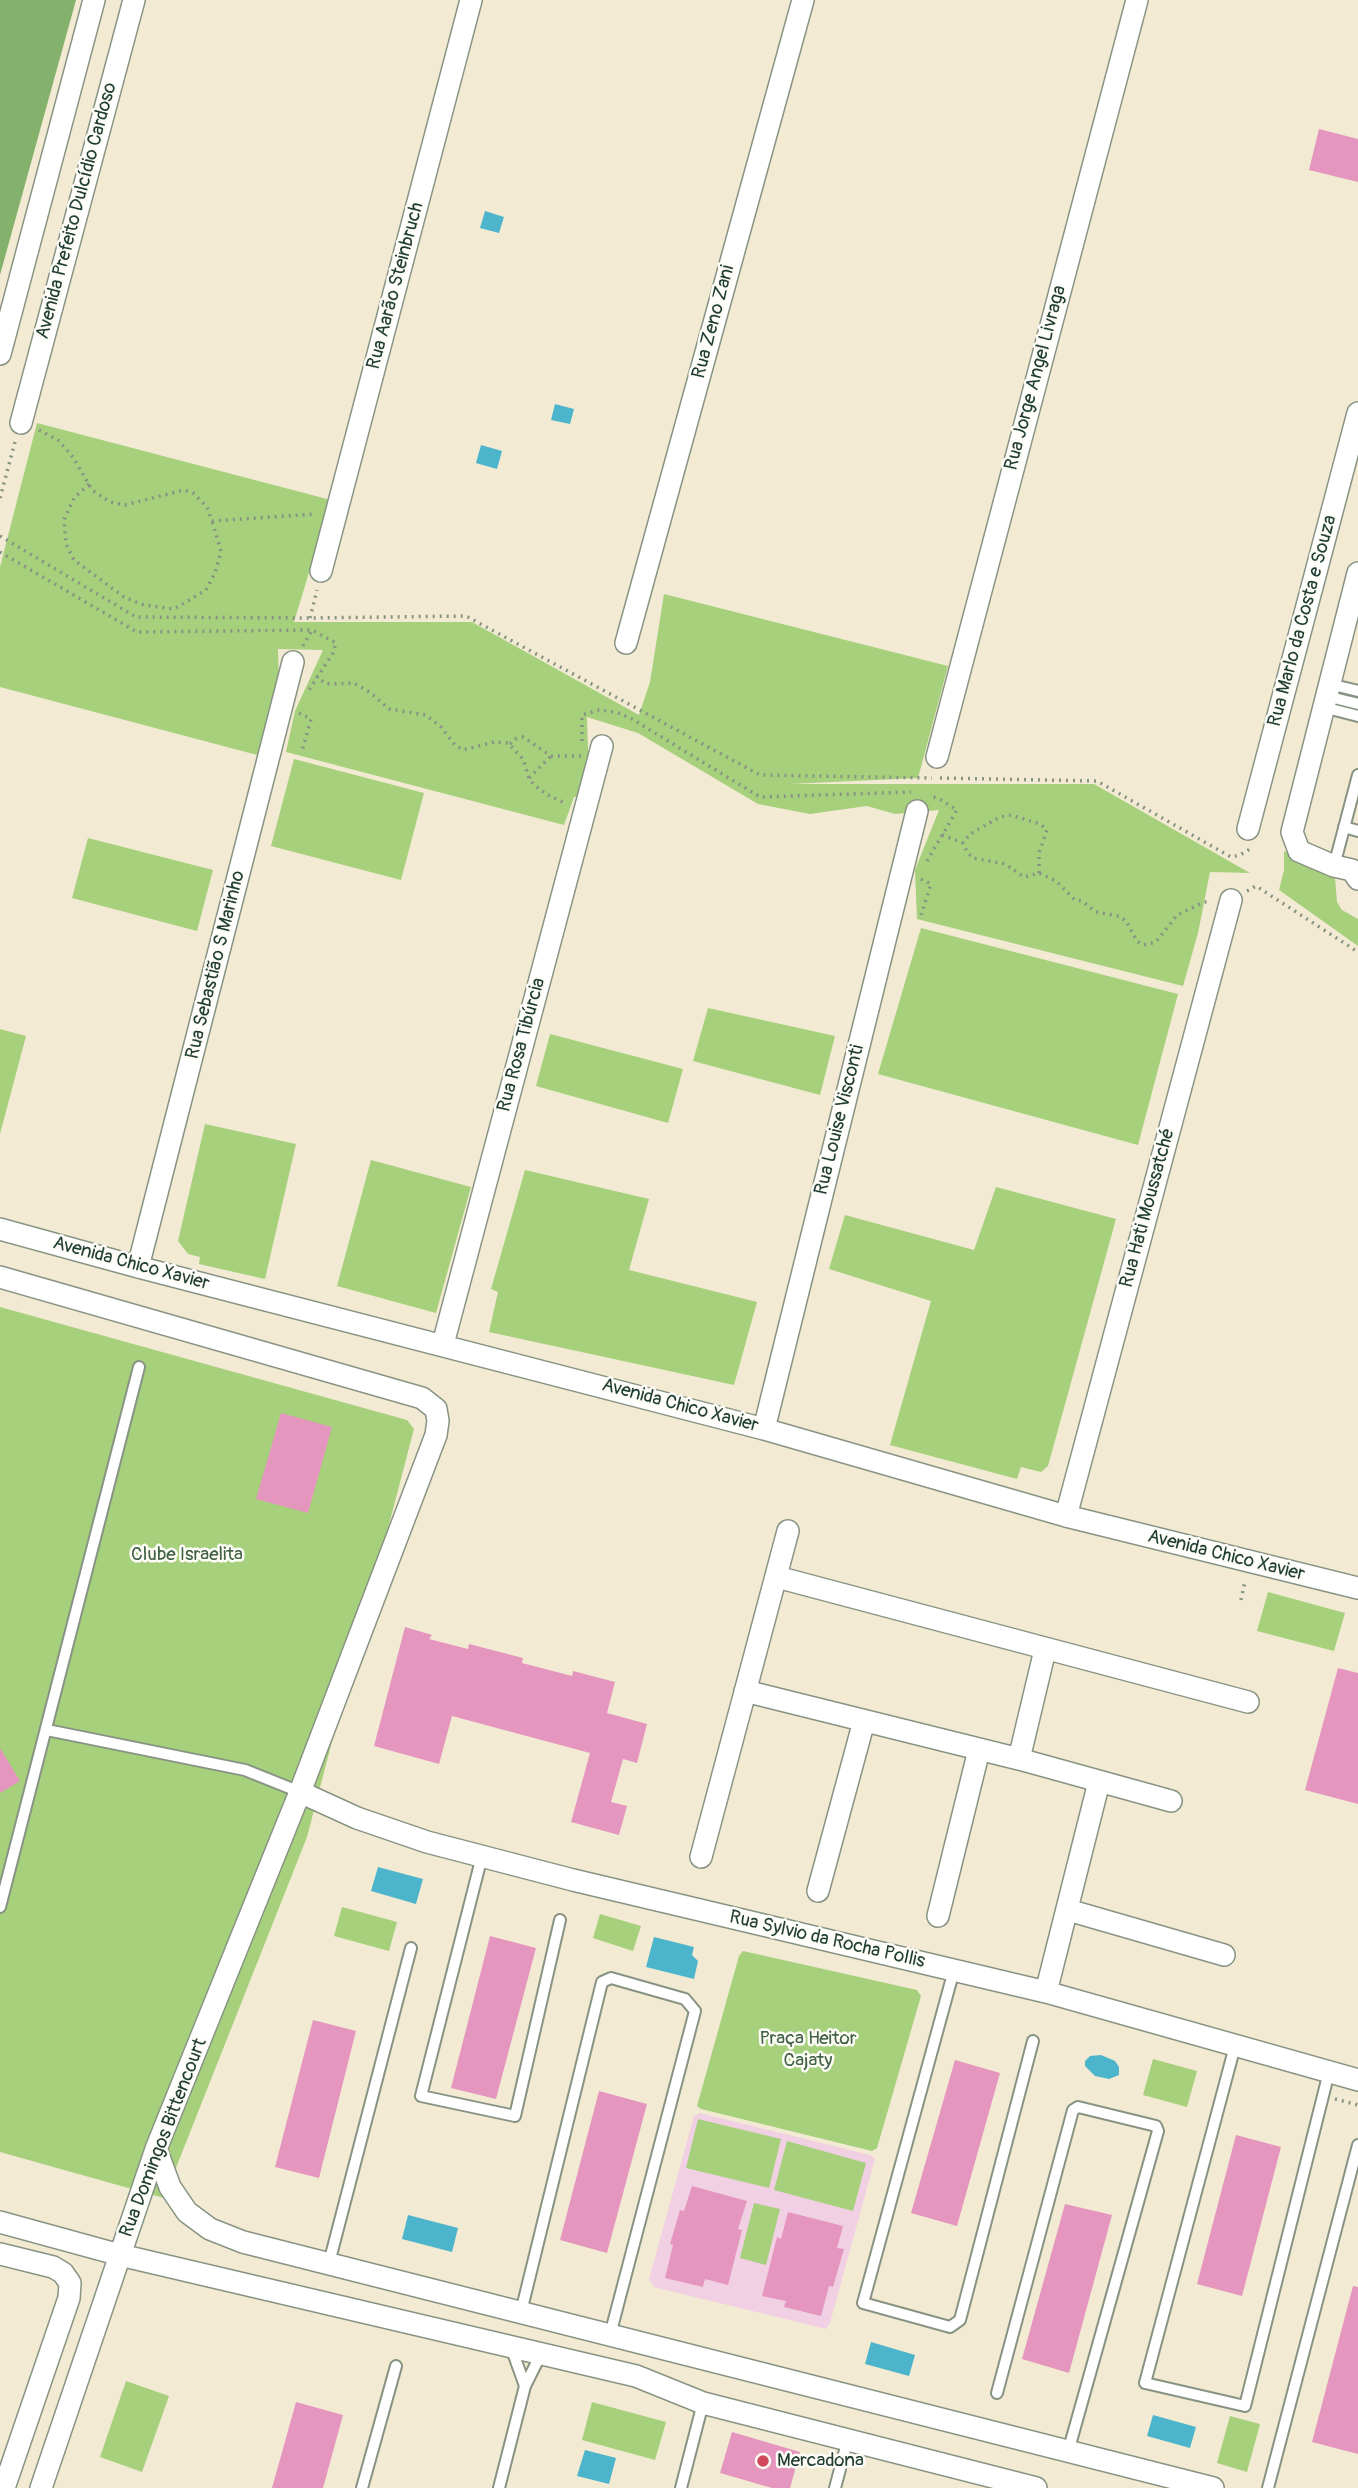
<!DOCTYPE html>
<meta charset="utf-8">
<style>
body{margin:0}
canvas{display:block;background:#f2ead2}
</style>
<canvas width="1358" height="2488"></canvas>
<script>
const ctx = document.querySelector('canvas').getContext('2d');
ctx.lineJoin = 'round';
function paint(path, color) { ctx.fillStyle = color; ctx.fill(path, 'evenodd'); }
const shape = rows => new Path2D(rows.map(r => 'M' + r).join(''));
function strokePath(path, color, width, dash) { ctx.strokeStyle = color; ctx.lineWidth = width; ctx.lineCap = dash ? 'butt' : 'round'; ctx.setLineDash(dash || []); ctx.stroke(path); }
function label(font, color, halo, rows, align = 'center') {
  ctx.font = font + ' Pangolin,sans-serif'; ctx.lineWidth = 5; ctx.setLineDash([]); ctx.textBaseline = 'middle'; ctx.strokeStyle = halo; ctx.fillStyle = color; for (const [text, x, y, turn = 0] of rows) {
    ctx.save(); ctx.translate(x, y); ctx.rotate((+turn || 0) * Math.PI / 180); ctx.textAlign = isNaN(turn) ? turn : align; if (halo) ctx.strokeText(text, 0, 0); ctx.fillText(text, 0, 0); ctx.restore();
  }
}
const built = shape([
 [700,2113,870,2155,875,2159,830,2323,826,2329,654,2287,649,2279,694,2116]
]);
const green = shape([
 [37,423,331,500,294,622,472,622,639,715,650,682,664,594,948,666,918,778,790,784,1094,784,1250,873,1210,872,1198,933,1183,986,917,919,915,870,939,810,895,814,867,806,810,814,758,804,638,733,587,717,589,781,584,796,574,797,564,825,286,752,295,711,323,650,278,649,279,688,261,756,0,687,0,567],
 [294,759,424,793,401,880,271,846],
 [88,838,213,870,197,931,72,898],
 [1284,851,1335,877,1337,902,1342,910,1358,919,1358,946,1279,890,1284,870],
 [921,928,1178,994,1138,1145,878,1074],
 [708,1008,835,1036,820,1095,693,1061],
 [0,1029,26,1036,0,1134],
 [550,1034,683,1069,668,1123,536,1086],
 [205,1124,296,1144,265,1279,199,1264,200,1257,188,1254,178,1241],
 [371,1160,471,1187,436,1313,337,1286],
 [525,1170,649,1199,629,1270,757,1302,734,1385,489,1332,498,1292,491,1289],
 [996,1187,1116,1219,1048,1466,1041,1472,1021,1467,1017,1479,890,1445,931,1301,829,1269,845,1215,974,1250],
 [0,1307,407,1420,414,1429,307,1837,164,2198,0,2152],
 [1268,1592,1345,1613,1334,1651,1257,1631],
 [342,1907,397,1922,389,1951,334,1936],
 [600,1914,641,1926,633,1951,593,1938],
 [743,1951,917,1990,921,1996,877,2148,872,2151,701,2109,697,2106,739,1956],
 [1153,2059,1197,2071,1187,2107,1143,2095],
 [698,2119,781,2139,769,2188,686,2168],
 [787,2141,866,2163,853,2211,774,2190],
 [754,2203,780,2209,766,2265,740,2258],
 [126,2381,169,2396,142,2472,100,2457],
 [592,2402,666,2422,655,2460,582,2440],
 [1230,2416,1260,2424,1247,2472,1217,2463]
]);
const forest = shape([
 [0,0,76,0,0,275]
]);
const water = shape([
 [485,211,504,217,499,233,480,228],
 [555,404,574,409,570,424,551,420],
 [481,445,502,451,497,469,476,463],
 [378,1867,423,1879,416,1904,371,1891],
 [654,1937,694,1947,692,1955,698,1961,694,1979,646,1967],
 [1090,2056,1101,2055,1115,2061,1119,2067,1119,2075,1109,2079,1095,2076,1085,2066,1085,2061],
 [408,2215,458,2228,452,2252,402,2239],
 [871,2342,915,2355,909,2376,865,2364],
 [1153,2415,1196,2427,1190,2448,1147,2436],
 [585,2450,616,2458,609,2484,577,2476]
]);
const building = shape([
 [1319,129,1358,139,1358,182,1309,170],
 [281,1413,332,1427,308,1513,256,1499],
 [405,1627,432,1635,429,1639,468,1649,469,1644,523,1658,522,1663,572,1676,573,1671,615,1682,607,1713,647,1724,637,1763,623,1759,611,1802,627,1806,619,1835,571,1822,590,1753,452,1716,439,1764,374,1746],
 [1338,1668,1358,1673,1358,1804,1305,1790],
 [0,1748,20,1781,0,1793],
 [490,1936,536,1948,496,2099,451,2088],
 [313,2020,356,2031,319,2178,275,2167],
 [955,2060,1000,2073,957,2226,911,2213],
 [599,2091,647,2104,607,2253,560,2240],
 [1236,2135,1281,2147,1242,2296,1197,2284],
 [692,2186,747,2201,738,2229,742,2230,728,2285,705,2279,703,2287,665,2278,673,2245,670,2244,680,2210,684,2211],
 [1065,2204,1112,2215,1069,2373,1022,2359],
 [788,2212,843,2226,837,2248,844,2249,833,2287,829,2286,821,2316,784,2307,786,2301,762,2296,777,2237,781,2239],
 [1353,2286,1358,2287,1358,2454,1312,2442],
 [296,2402,343,2415,323,2488,272,2488],
 [732,2432,800,2452,790,2488,772,2488,720,2473]
]);
const path = shape([
 [39,430,58,440,73,457,92,490,110,502,125,505,184,490,193,493,207,507,212,521,316,514],
 [89,484,74,498,64,520,66,544,74,560,124,597,144,605,174,609,206,590,215,573,221,551,212,521],
 [0,498,15,442],
 [0,536,136,617,310,618,466,616,760,775,932,778],
 [0,552,137,632,312,630,336,643,333,653,307,693],
 [310,618,317,590],
 [303,646,312,630],
 [316,676,325,683,331,684,354,683,371,693,389,709,426,715,441,727,455,745,463,750,494,742,508,743,523,759,529,778,534,785,546,794,565,803],
 [299,713,311,719,302,751],
 [582,741,582,715,599,710,616,712,632,719,760,797,911,792],
 [510,744,515,739,523,737,551,756,581,756],
 [529,778,551,756],
 [940,778,1097,781,1231,857,1240,855,1250,849],
 [942,835,963,843],
 [927,861,957,810,941,800,929,795],
 [1039,873,1039,853,1047,830,1040,824,1011,815,1000,817,970,834,963,843,967,852,973,858,1005,864,1024,877,1039,873,1056,881,1075,900,1082,901,1096,912,1119,916,1126,921,1137,941,1143,945,1156,942,1177,915,1204,902,1211,902],
 [921,879,931,884,921,915],
 [1247,891,1256,886,1358,952],
 [1241,1600,1245,1581],
 [1335,2099,1358,2105]
]);
const service = shape([
 [1329,684,1358,691],
 [1326,696,1358,704],
 [1323,707,1358,716],
 [1344,827,1358,831],
 [1334,866,1358,775],
 [47,1730,245,1770,300,1792],
 [482,1856,421,2096,515,2116,560,1920],
 [0,1907,139,1367],
 [954,1970,863,2303,950,2327,960,2320,1033,2041],
 [1235,2046,1145,2383,1245,2406,1329,2072],
 [329,2263,411,1948],
 [521,2312,602,1982,611,1978,685,1999,695,2011,610,2335],
 [511,2347,525,2386,541,2354],
 [997,2393,1073,2110,1078,2107,1156,2126,1158,2131,1068,2452],
 [362,2488,396,2366],
 [499,2488,525,2386],
 [681,2488,703,2403],
 [835,2488,848,2439],
 [1268,2488,1358,2145]
]);
const minor = shape([
 [0,354,94,0],
 [21,423,134,0],
 [321,571,471,0],
 [1358,573,1292,832,1299,851,1334,866,1352,870,1358,879],
 [626,643,803,0],
 [937,757,1137,0],
 [1248,829,1358,413],
 [0,1229,138,1267,764,1429,1066,1516,1358,1588],
 [138,1267,293,662],
 [0,1277,422,1398,436,1409,438,1421,436,1435,300,1792,156,2149,41,2488],
 [443,1344,602,746],
 [764,1429,917,811],
 [1066,1516,1231,900],
 [777,1577,1248,1702],
 [745,1691,1019,1759,1171,1801],
 [1019,1759,1045,1650],
 [300,1792,357,1818,427,1842,573,1880,1046,1992,1358,2080],
 [701,1857,788,1531],
 [818,1891,864,1721],
 [1068,1910,1224,1955],
 [938,1916,979,1750],
 [1046,1992,1099,1782],
 [156,2149,170,2187,187,2212,210,2229,243,2242,1213,2488],
 [0,2222,120,2255,636,2376,703,2403,1036,2488],
 [0,2254,53,2267,63,2273,70,2283,69,2298,4,2488]
]);
const markers = [
 [763,2461,7,"#d1495b"]
];
const streetNames = [
 ["Avenida Prefeito Dulcídio Cardoso",77,211,-75],
 ["Rua Aarão Steinbruch",396,286,-75],
 ["Rua Zeno Zani",714,322,-75],
 ["Rua Jorge Angel Livraga",1036,378,-75],
 ["Rua Marlo da Costa e Souza",1303,621,-75],
 ["Rua Sebastião S Marinho",216,965,-76],
 ["Rua Rosa Tibúrcia",522,1045,-75],
 ["Rua Louise Visconti",840,1120,-76],
 ["Rua Hati Moussatché",1148,1208,-75],
 ["Avenida Chico Xavier",131,1264,15],
 ["Avenida Chico Xavier",680,1406,15],
 ["Avenida Chico Xavier",1226,1556,14],
 ["Rua Sylvio da Rocha Pollis",827,1940,13],
 ["Rua Domingos Bittencourt",164,2138,-69]
];
const parkNames = [
 ["Clube Israelita",187,1555],
 ["Praça Heitor",808,2039],
 ["Cajaty",808,2061]
];
const poiNames = [
 ["Mercadona",777,2461]
];
paint(built, '#f1d0e3');
paint(green, '#a6d07c');
paint(forest, '#84b26c');
paint(water, '#4db5cb');
paint(building, '#e596be');
strokePath(service, '#889483', 14);
strokePath(minor, '#889483', 24);
strokePath(path, '#889483', 3.5, [2, 5]);
strokePath(service, '#fff', 10);
strokePath(minor, '#fff', 21);
for (const [x, y, r, color] of markers) { const dot = new Path2D(); dot.arc(x, y, r, 0, 2 * Math.PI); ctx.fillStyle = color; ctx.fill(dot); strokePath(dot, '#fdfcf7', 2.5); }
label('19px', '#1f3d34', '#fdfcf7', streetNames);
label('19px', '#416246', '#fdfcf7', parkNames);
label('19px', '#1f3d34', '#fdfcf7', poiNames, 'left');
</script>
